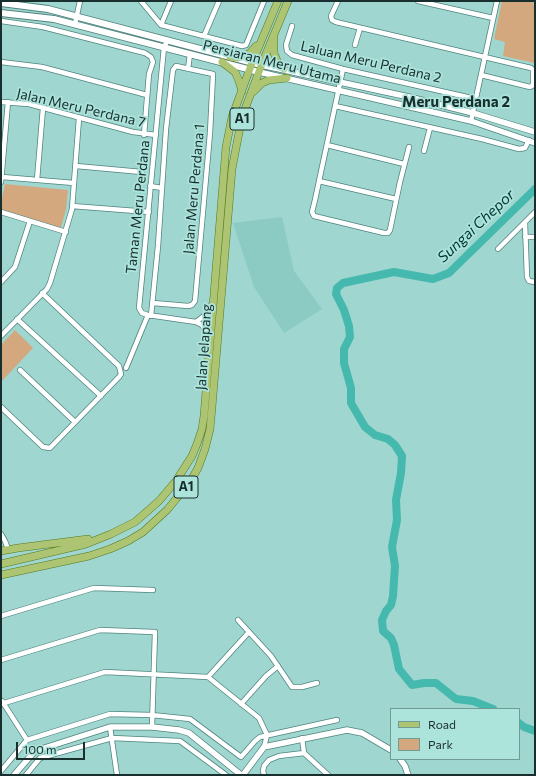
<!DOCTYPE html>
<style>
body{margin:0}
#map{position:relative;width:536px;height:776px;overflow:hidden;background:#9fd6cf;font-family:Commissioner,sans-serif}
canvas{display:block}
.frame{position:absolute;inset:0;border:2px solid #192f2d;pointer-events:none}
.legend{position:absolute;left:390px;top:708px;width:130px;height:52px;box-sizing:border-box;background:#ace4dc;border:1px solid #719c96;margin:0;padding:5px 7px;list-style:none;font-size:12px;color:#192f2d}
.legend li{display:flex;align-items:center;gap:8px;height:20px}
.legend b{width:20px;border:1px solid #719c96}
.scale{position:absolute;left:16px;top:742px;width:69px;height:18px;box-sizing:border-box;border:2px solid #192f2d;border-top:0;padding-left:5px;font-size:12px;line-height:14px;white-space:nowrap;color:#192f2d;-webkit-text-stroke:3px #ace4dc;paint-order:stroke}
</style>
<div id="map">
<canvas width="536" height="776"></canvas>
<div class="frame"></div>
<ul class="legend">
<li><b style="height:5px;background:#adc573"></b>Road</li>
<li><b style="height:11px;background:#d3a87e"></b>Park</li>
</ul>
<div class="scale">100 m</div>
</div>
<script>
const ctx = document.querySelector('canvas').getContext('2d');
ctx.lineJoin = 'round';
function paint(path, color) { ctx.fillStyle = color; ctx.fill(path, 'evenodd'); }
const shape = rows => new Path2D(rows.map(r => 'M' + r).join(''));
function strokePath(path, color, width, dash) { ctx.strokeStyle = color; ctx.lineWidth = width; ctx.lineCap = dash ? 'butt' : 'round'; ctx.setLineDash(dash || []); ctx.stroke(path); }
function label(font, color, halo, rows, align = 'center') {
  ctx.font = font + ' Commissioner,sans-serif'; ctx.lineWidth = 3.5; ctx.setLineDash([]); ctx.textBaseline = 'middle'; ctx.strokeStyle = halo; ctx.fillStyle = color; for (const [text, x, y, turn = 0] of rows) {
    ctx.save(); ctx.translate(x, y); ctx.rotate((+turn || 0) * Math.PI / 180); ctx.textAlign = isNaN(turn) ? turn : align; if (halo) ctx.strokeText(text, 0, 0); ctx.fillText(text, 0, 0); ctx.restore();
  }
}
const built = shape([
 [282,217,294,271,322,309,284,333,254,287,233,223]
]);
const green = shape([
 [502,1,533,1,535,12,535,63,503,56,505,42,494,39],
 [5,184,68,190,66,209,60,231,1,210,1,203],
 [15,330,33,348,1,382,1,345]
]);
const river = shape([
 [493,709,473,701,456,699,436,683,424,683,412,685,399,669,394,645,391,638,383,631,382,620,386,611,391,605,393,596,395,566,392,547,397,520,396,500,401,473,402,456,395,445,388,439,375,435,365,427,351,403,351,388,344,363,344,349,350,337,349,326,344,310,336,294,337,288,343,283,394,272,433,279,449,273,535,189],
 [519,723,524,727,535,731]
]);
const minor = shape([
 [141,1,161,25],
 [338,1,331,16,332,20,336,22,531,68,533,70,533,84,532,86,530,87,481,75],
 [418,1,493,18],
 [1,21,43,27,145,53,151,57,153,62,149,74,144,135],
 [75,24,80,1],
 [161,25,242,46,246,45,264,1],
 [161,25,171,1],
 [292,26,286,45,287,51,292,55,343,69,476,99],
 [204,36,219,1],
 [168,40,164,47,139,308,142,313,148,315,196,322,202,325,206,330,208,340],
 [355,45,360,28],
 [1,62,42,67,147,95],
 [188,69,190,54],
 [343,69,315,200,312,212,314,216,384,233,388,233,390,230,400,182,409,147],
 [1,102,29,104,133,132,156,135],
 [335,106,482,139,519,149,525,148,529,140],
 [471,121,497,1],
 [327,145,404,164],
 [424,151,430,128],
 [76,166,142,172],
 [2,177,74,183],
 [37,180,43,108],
 [319,181,396,199],
 [1,182,8,102],
 [150,186,162,188],
 [72,206,149,212],
 [1,212,66,232],
 [525,223,527,277,529,281,535,282],
 [525,237,535,237],
 [498,249,535,212],
 [1,282,15,267,30,221],
 [151,316,158,246,166,129,173,70,176,66,213,74,210,133,195,301,192,305,188,306,153,303],
 [17,319,101,396],
 [196,322,209,312,211,305],
 [1,336,47,289,50,283,72,209,79,118],
 [126,368,148,315],
 [20,370,75,422],
 [1,407,43,447,50,448,119,377,121,374,119,366,42,293],
 [1,534,5,541,8,549],
 [1,616,94,588,153,590],
 [238,620,271,656,292,687,302,687,317,683],
 [1,660,100,630,155,632,152,727],
 [208,677,249,632],
 [2,701,27,740],
 [1,704,105,672,208,677,259,718,267,735,264,747],
 [241,704,266,676,278,666],
 [110,727,117,775],
 [302,738,304,753,328,775],
 [1,771,27,740,110,714,152,715,190,719,241,757,255,741,260,737,337,720],
 [26,775,40,758,112,738,180,741,226,775],
 [264,775,263,771,264,766,269,760,279,756,304,753]
]);
const tertiary = shape([
 [261,65,409,97,473,113,535,132],
 [259,72,471,121,535,143],
 [400,759,405,766,408,775],
 [14,775,35,751,110,727,152,727,179,730,189,733,241,775],
 [243,775,264,747,347,730,362,733,391,750]
]);
const secondary = shape([
 [1,3,48,9,261,65],
 [1,13,54,19,259,72]
]);
const primary = shape([
 [274,37,274,53,278,63,284,69],
 [230,57,238,58,245,56,250,53,256,46],
 [222,62,235,72,239,81,242,91],
 [253,92,262,83,269,80,287,78],
 [1,551,18,548,88,539],
 [1,564,86,544,111,534,135,522,159,501,176,481,192,456,197,444,202,429,204,416,226,147,232,117,252,63,278,1],
 [1,575,89,556,110,549,128,541,143,532,167,510,190,482,198,468,205,449,210,429,212,407,232,169,242,117,263,61,288,1]
]);
const shields = [
 [242,119,24],
 [186,487,24]
];
const shieldNames = [
 ["A1",242,119],
 ["A1",186,487]
];
const streetNames = [
 ["Persiaran Meru Utama",272,62,14],
 ["Laluan Meru Perdana 2",371,62,13],
 ["Jalan Meru Perdana 7",81,108,13],
 ["Jalan Meru Perdana 1",194,189,-85],
 ["Taman Meru Perdana",138,207,-84],
 ["Jalan Jelapang",204,347,-86]
];
const neighbourhoodNames = [
 ["Meru Perdana 2",456,102]
];
const waterNames = [
 ["Sungai Chepor",476,226,-43]
];
paint(built, '#8bcbc3');
paint(green, '#d3a87e');
strokePath(river, '#46b9ae', 8);
strokePath(minor, '#4f847e', 6);
strokePath(tertiary, '#4f847e', 7);
strokePath(secondary, '#4f847e', 8);
strokePath(primary, '#55781d', 8);
strokePath(minor, '#fff', 4.5);
strokePath(tertiary, '#fff', 5.5);
strokePath(secondary, '#fff', 6);
strokePath(primary, '#adc573', 7);
for (const [x, y, w] of shields) { const box = new Path2D(); box.roundRect(x - w / 2, y - 11, w, 22, 3); ctx.fillStyle = '#ace4dc'; ctx.fill(box); strokePath(box, '#192f2d', 1); }
label('bold 13px', '#192f2d', null, shieldNames);
label('14px', '#192f2d', '#ace4dc', streetNames);
label('bold 15px', '#192f2d', '#ace4dc', neighbourhoodNames);
label('italic 15px', '#003632', '#ace4dc', waterNames);
</script>
